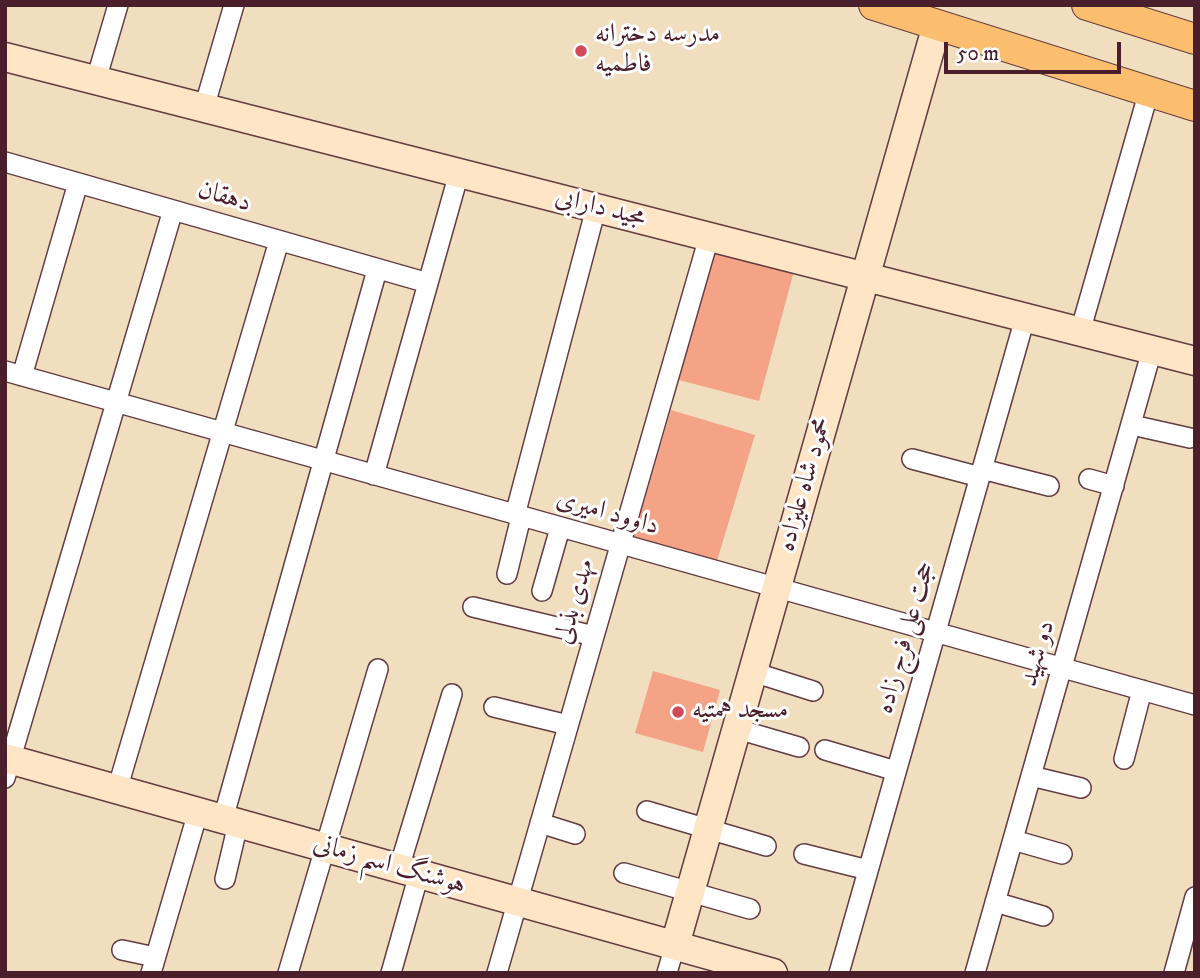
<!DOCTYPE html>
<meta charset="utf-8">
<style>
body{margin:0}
#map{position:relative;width:1200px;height:978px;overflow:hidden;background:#f1debf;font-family:"IM FELL DW Pica",serif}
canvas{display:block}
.frame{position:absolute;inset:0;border:7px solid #4a1f2b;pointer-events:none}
.scale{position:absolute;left:944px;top:42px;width:177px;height:32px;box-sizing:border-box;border:4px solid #4a1f2b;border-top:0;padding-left:9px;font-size:21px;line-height:24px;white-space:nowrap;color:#4a1f2b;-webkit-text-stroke:5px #fff;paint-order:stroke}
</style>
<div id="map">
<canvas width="1200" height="978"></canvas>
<div class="frame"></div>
<div class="scale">50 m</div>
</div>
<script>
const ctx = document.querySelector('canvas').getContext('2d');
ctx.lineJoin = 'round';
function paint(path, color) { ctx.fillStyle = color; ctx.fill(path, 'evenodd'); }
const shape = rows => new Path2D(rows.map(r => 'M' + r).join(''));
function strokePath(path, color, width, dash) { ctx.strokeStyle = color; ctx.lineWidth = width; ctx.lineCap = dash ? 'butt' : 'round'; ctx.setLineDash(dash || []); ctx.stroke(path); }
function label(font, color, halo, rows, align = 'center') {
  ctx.font = font + ' "IM FELL DW Pica",Amiri,serif'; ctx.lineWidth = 6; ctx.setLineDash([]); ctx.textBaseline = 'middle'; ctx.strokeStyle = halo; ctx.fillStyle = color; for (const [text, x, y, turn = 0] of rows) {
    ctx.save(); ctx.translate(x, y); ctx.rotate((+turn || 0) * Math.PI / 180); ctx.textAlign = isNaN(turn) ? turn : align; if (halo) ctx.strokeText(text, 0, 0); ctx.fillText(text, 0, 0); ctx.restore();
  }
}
const building = shape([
 [715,250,794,271,759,401,679,380],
 [671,410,755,435,716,564,633,540],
 [653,671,720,690,703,752,635,733]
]);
const street = shape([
 [96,80,118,5],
 [204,108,234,5],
 [5,162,428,283],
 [1080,332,1149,91],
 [5,371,1195,705],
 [22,376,78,183],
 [1132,425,1190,438],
 [912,459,980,477],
 [982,469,1049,486],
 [374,475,459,173],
 [1089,479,1114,486],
 [515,515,596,208],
 [507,574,521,517],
 [542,591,560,528],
 [473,607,594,636],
 [753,672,813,691],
 [494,707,568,725],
 [737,729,799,747],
 [825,750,896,771],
 [1124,759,1142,690],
 [1031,776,1081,788],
 [5,778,173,210],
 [117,790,279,241],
 [647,811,766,846],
 [223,819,377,270],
 [540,823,575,834],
 [1013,840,1062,854],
 [804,854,868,870],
 [399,868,452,694],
 [624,873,750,909],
 [225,879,238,824],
 [995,902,1043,916],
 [122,950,155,957],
 [151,973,198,812],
 [288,973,378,669],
 [391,973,419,874],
 [497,973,709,237],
 [667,973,675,945],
 [839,973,1025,318],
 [975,973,1152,350],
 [1174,973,1195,897]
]);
const secondary = shape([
 [5,57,1195,361],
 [5,758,773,973],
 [675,945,937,25]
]);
const primary = shape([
 [874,5,1195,106],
 [1087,5,1195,39]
]);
const markers = [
 [581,51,7,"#d1495b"],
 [678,712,7,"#d1495b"]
];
const poiNames = [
 ["مدرسه دخترانه",595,36],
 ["فاطمیه",595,66],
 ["مسجد همتیه",692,712]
];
const streetNames = [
 ["دهقان",224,198,16],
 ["مجید دارابی",600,209,14],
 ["محمود شاه علیزاده",806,485,-74],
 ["داوود امیری",607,514,16],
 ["مهدی بذلی",576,602,-74],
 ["حجت علی فرج زاده",907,638,-74],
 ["دو شهید",1039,654,-74],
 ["هوشنگ اسم زمانی",389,866,16]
];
paint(building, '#f4a387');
strokePath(street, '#633c41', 22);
strokePath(secondary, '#633c41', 31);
strokePath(primary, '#633c41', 32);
strokePath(street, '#fff', 19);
strokePath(secondary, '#fde5c5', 28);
strokePath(primary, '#fbbe6e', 30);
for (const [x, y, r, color] of markers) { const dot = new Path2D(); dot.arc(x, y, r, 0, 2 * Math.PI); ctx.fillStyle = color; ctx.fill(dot); strokePath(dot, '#fff', 2.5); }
label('26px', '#4a1f2b', '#fff', poiNames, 'left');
label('26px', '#4a1f2b', '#fff', streetNames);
</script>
